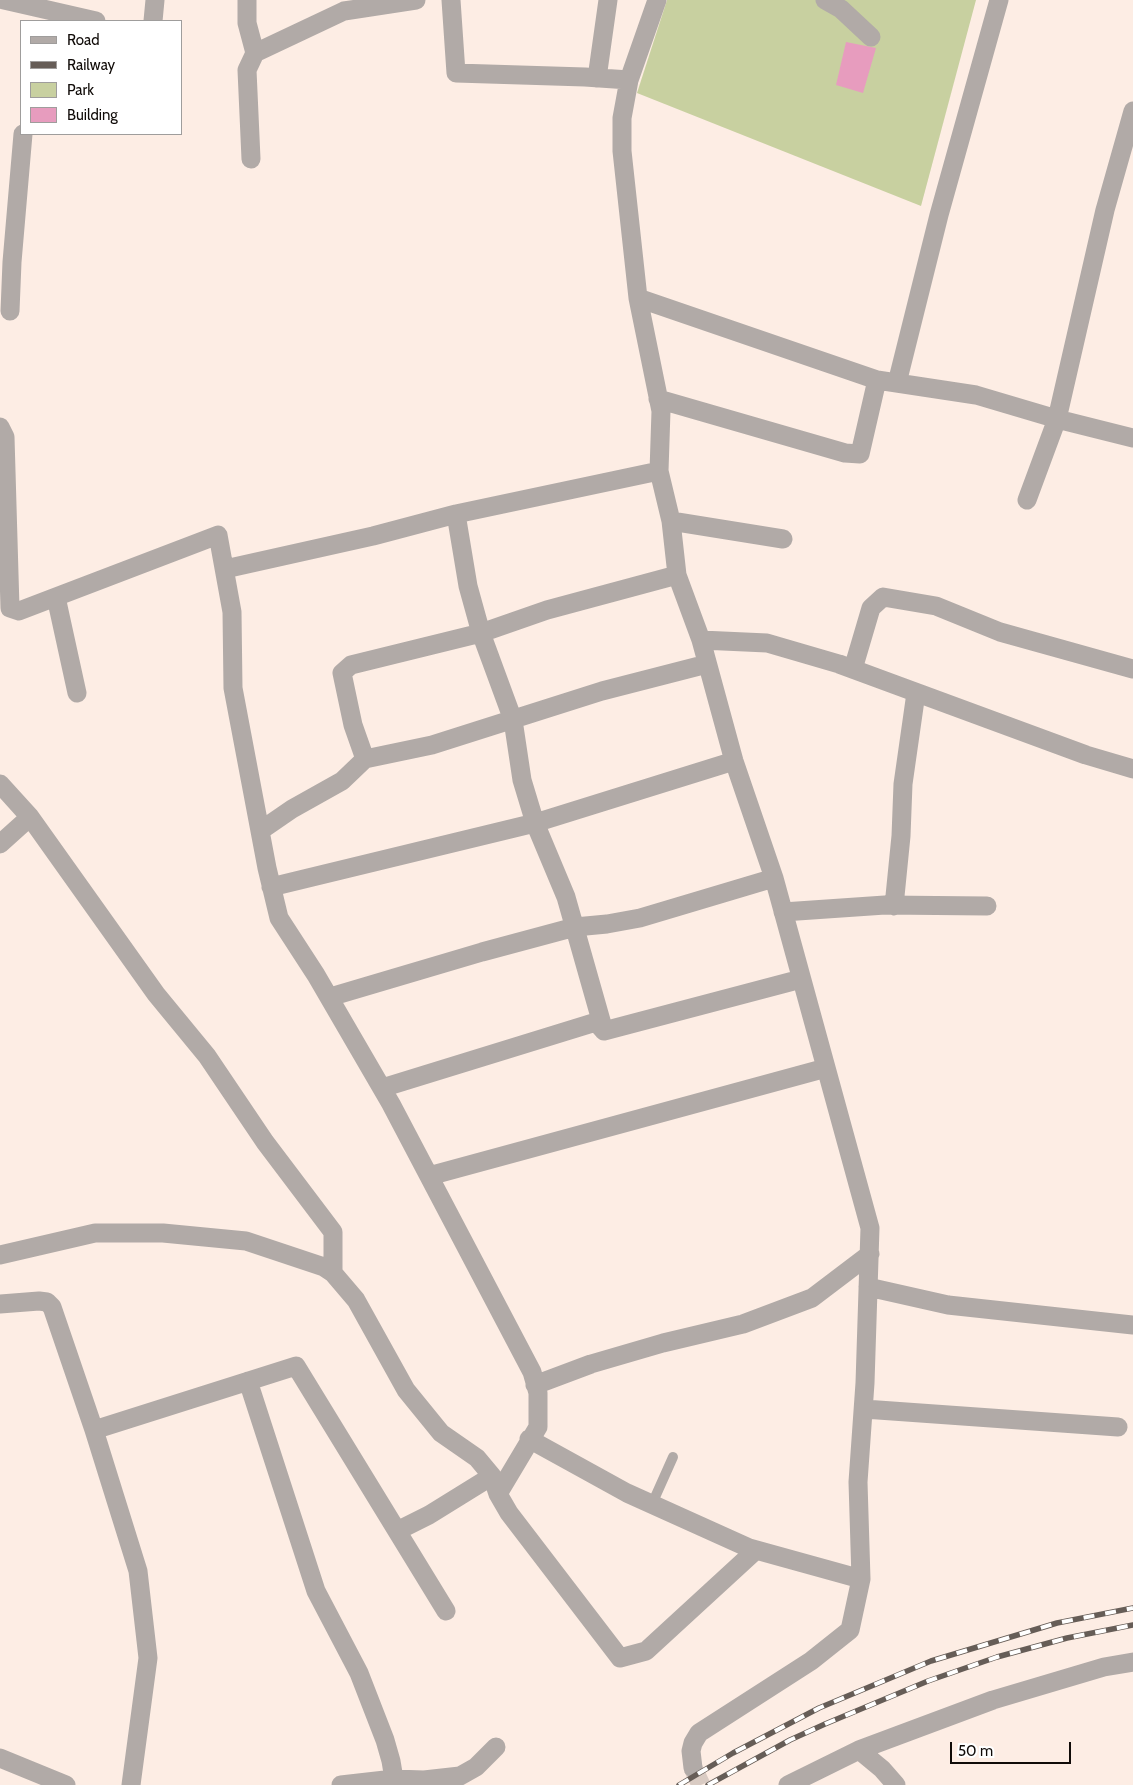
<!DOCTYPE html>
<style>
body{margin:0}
#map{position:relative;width:1133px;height:1785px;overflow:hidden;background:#fdede4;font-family:Cabin,sans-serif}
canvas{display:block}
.legend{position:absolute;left:20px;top:20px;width:162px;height:115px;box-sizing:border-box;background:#fff;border:1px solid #9f9d9c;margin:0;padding:6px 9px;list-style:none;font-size:15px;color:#100b08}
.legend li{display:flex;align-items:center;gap:10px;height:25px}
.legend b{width:25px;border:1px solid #9f9d9c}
.scale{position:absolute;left:950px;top:1742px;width:121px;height:22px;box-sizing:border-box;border:2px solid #100b08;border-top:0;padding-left:6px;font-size:15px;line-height:18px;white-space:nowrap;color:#100b08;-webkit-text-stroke:4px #fff;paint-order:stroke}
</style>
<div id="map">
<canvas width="1133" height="1785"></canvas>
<ul class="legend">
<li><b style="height:6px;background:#b1aaa7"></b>Road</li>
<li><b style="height:6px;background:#665d57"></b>Railway</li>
<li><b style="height:14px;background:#c8d0a0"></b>Park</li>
<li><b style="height:14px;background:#e79cbe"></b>Building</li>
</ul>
<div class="scale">50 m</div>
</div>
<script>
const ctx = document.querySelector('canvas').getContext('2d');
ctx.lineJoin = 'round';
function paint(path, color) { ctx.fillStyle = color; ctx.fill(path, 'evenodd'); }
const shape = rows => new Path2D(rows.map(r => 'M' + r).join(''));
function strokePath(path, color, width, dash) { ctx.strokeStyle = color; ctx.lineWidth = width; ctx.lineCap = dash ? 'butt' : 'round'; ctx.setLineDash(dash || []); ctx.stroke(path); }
const green = shape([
 [667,0,976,0,921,206,637,93]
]);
const building = shape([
 [846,42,876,48,863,93,836,85]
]);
const minorTunnel = shape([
 [693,1768,701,1785]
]);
const service = shape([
 [652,1504,673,1457]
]);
const minor = shape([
 [4,0,96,21],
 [247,0,247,23,255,53],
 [451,0,456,73,585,77,629,80],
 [657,0,629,80,622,118,622,151,638,298,661,411,659,471,671,521,677,575,701,640,734,761,774,878,870,1228,865,1383,858,1482,861,1579,850,1630,811,1661,699,1733,693,1743,691,1751,693,1768],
 [825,0,841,9,871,37],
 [153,21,155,0],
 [597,78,608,0],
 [251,159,247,70,255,53,344,11,416,0],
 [638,298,877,380,976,395,1057,419,1133,438],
 [10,311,12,262,23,134],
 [897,383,939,215,999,0],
 [658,399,845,453,860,454,877,380],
 [0,427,5,437,10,608,19,611,218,535,232,612,233,688,267,868,279,918,316,975,391,1104,532,1372,538,1393,538,1427,498,1494],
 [1027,500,1057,419,1105,210,1133,111],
 [456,514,468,586,481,633,513,720,522,780,535,823,566,897,604,1031],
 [671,521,783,539],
 [225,569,373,536,456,514,659,471],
 [56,597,77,693],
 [701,640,767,643,839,664,1086,755,1133,769],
 [853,669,871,608,883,597,936,606,1000,632,1133,669],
 [365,759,353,725,342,673,351,665,481,633,547,610,677,575],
 [0,784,30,817,156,994,207,1056,265,1142,333,1232,333,1273],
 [260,831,292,809,342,781,365,759,432,745,602,691,707,664],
 [0,844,30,817],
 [271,887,535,823,734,761],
 [894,906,901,836,903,784,916,693],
 [783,912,885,905,987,906],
 [330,997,482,952,575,927,607,924,640,918,774,878],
 [604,1031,801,979],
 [382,1088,596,1022,604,1031],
 [429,1176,826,1068],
 [0,1255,95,1233,163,1233,246,1241,324,1267,333,1273,356,1300,406,1390,441,1433,477,1458,492,1476,498,1494,509,1513,620,1658,646,1651,756,1550],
 [868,1287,948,1305,1133,1325],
 [0,1304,39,1301,47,1302,52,1307,94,1430,138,1571,148,1658,131,1785],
 [248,1381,316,1591,359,1673,385,1740,391,1761,394,1779],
 [535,1385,591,1364,663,1343,743,1324,812,1298,870,1254],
 [864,1409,1118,1427],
 [94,1430,296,1366,446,1611],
 [529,1439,627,1493,749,1548,861,1579],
 [397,1531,429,1515,492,1476],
 [859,1750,882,1769,896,1785],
 [0,1758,66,1785],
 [341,1785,394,1779,424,1780,460,1776,476,1767,496,1747],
 [788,1785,859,1750,993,1700,1104,1667,1133,1662]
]);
const rail = shape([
 [679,1785,733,1753,819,1708,931,1661,1057,1623,1133,1608],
 [708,1785,790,1740,825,1724,928,1681,997,1657,1067,1638,1133,1625]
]);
paint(green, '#c8d0a0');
paint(building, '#e79cbe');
strokePath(minorTunnel, '#d9cbc3', 19, [19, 9]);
strokePath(service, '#b1aaa7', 10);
strokePath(minor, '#b1aaa7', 19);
strokePath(rail, '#665d57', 5.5);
strokePath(rail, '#fff', 4, [11]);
</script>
